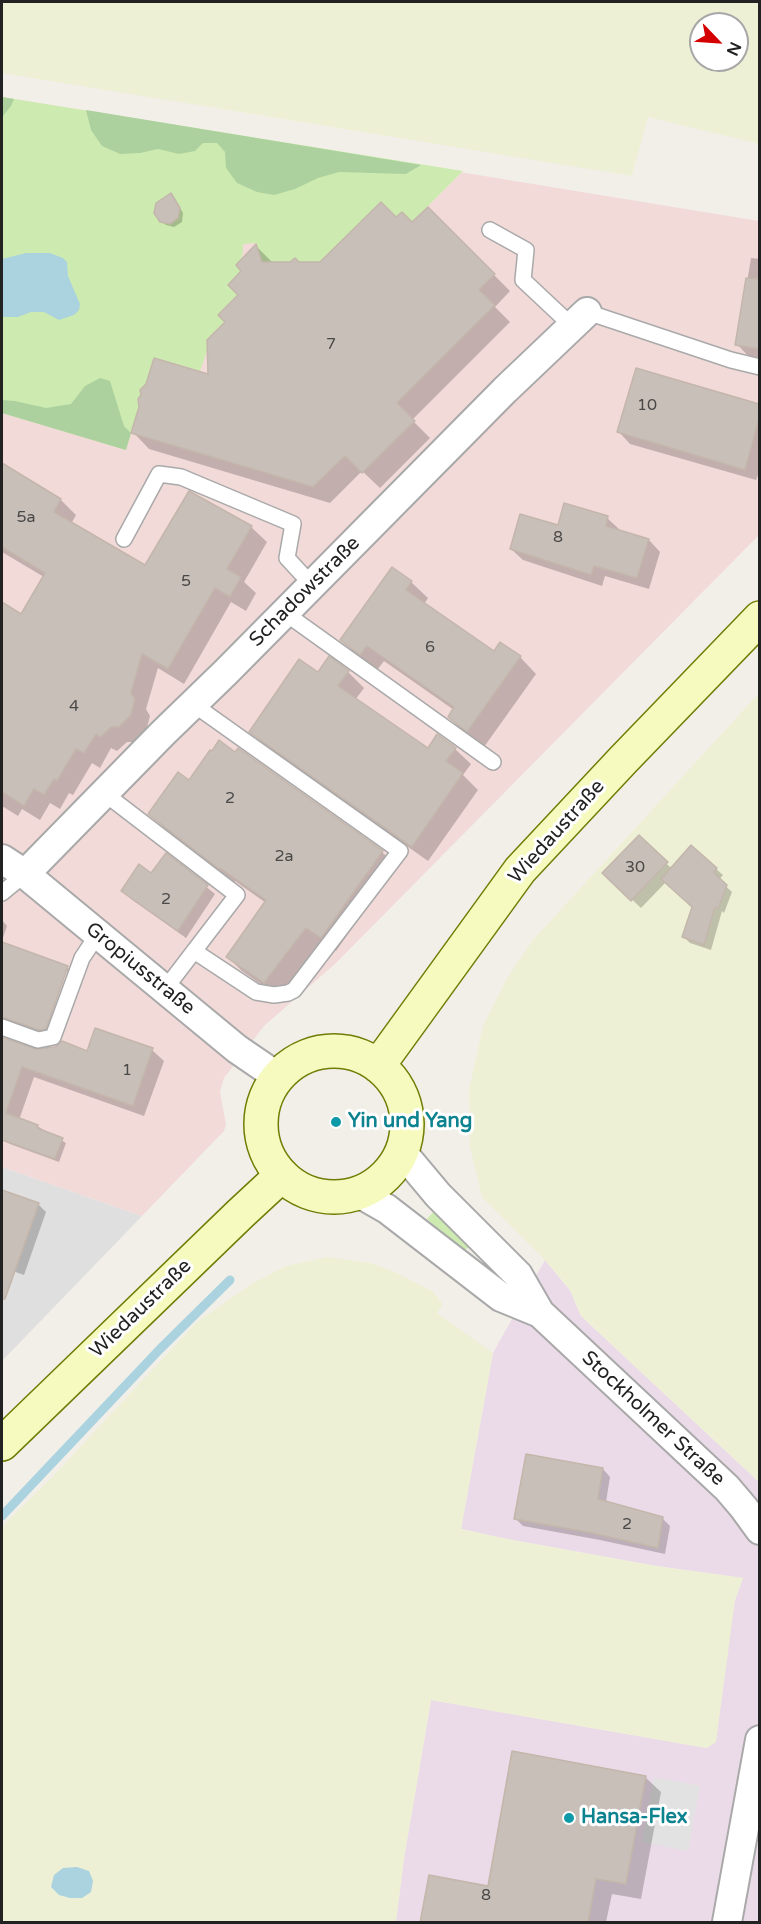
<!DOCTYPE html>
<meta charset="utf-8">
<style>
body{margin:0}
#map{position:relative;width:761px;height:1924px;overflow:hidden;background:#f2efe9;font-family:"Varela Round",sans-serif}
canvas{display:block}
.frame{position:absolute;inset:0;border:3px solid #222;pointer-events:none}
.north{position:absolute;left:689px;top:12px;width:60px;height:60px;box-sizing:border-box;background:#fff;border:2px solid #a7a7a7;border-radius:50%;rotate:115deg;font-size:16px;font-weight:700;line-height:24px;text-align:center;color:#222}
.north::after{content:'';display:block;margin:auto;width:21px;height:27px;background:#d40000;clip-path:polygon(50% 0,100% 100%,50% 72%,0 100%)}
</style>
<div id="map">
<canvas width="761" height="1924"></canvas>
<div class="frame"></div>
<div class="north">N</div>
</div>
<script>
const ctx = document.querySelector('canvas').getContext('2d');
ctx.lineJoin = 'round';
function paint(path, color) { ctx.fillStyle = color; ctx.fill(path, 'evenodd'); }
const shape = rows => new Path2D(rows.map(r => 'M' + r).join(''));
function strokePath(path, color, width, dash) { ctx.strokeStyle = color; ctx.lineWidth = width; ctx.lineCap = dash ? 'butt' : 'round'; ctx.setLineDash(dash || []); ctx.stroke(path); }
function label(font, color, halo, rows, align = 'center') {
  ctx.font = font + ' "Varela Round",sans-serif'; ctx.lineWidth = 6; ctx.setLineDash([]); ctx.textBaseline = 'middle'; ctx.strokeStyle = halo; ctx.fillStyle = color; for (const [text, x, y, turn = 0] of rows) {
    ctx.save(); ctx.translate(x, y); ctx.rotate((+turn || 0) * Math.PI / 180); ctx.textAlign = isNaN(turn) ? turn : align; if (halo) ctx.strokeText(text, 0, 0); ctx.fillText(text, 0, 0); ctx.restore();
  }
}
const residential = shape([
 [2,1167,142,1216,2,1361]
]);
const commercial = shape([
 [2,97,759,221,759,535,335,964,264,1026,224,1078,220,1092,226,1124,224,1131,142,1216,2,1167]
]);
const industrial = shape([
 [545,1260,570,1290,581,1316,759,1482,759,1922,396,1922,404,1858,431,1700,707,1748,735,1600,743,1578,656,1566,507,1539,461,1529,493,1353]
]);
const farmland = shape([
 [2,2,759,2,759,144,648,117,632,176,2,73],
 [701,24,737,24,737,60,701,60],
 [759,693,759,1482,581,1316,570,1290,545,1260,482,1197,470,1147,469,1090,483,1026,509,975,533,940],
 [327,1257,371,1263,397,1273,432,1291,443,1304,437,1313,493,1353,461,1529,507,1539,656,1566,743,1578,735,1600,716,1742,707,1748,431,1700,404,1858,396,1922,2,1922,2,1527,51,1478,197,1322,253,1283,286,1266]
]);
const grass = shape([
 [2,97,463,171,412,222,402,212,396,217,381,202,310,273,295,258,290,262,260,262,256,243,243,244,243,253,240,261,241,271,228,285,238,295,218,315,225,322,207,351,200,371,154,358,145,387,140,390,142,396,138,399,140,405,126,450,2,413],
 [436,1209,470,1245,468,1248,463,1251,460,1249,427,1219]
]);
const forest = shape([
 [2,97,14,99,11,106,2,117],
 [86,110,421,165,406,174,339,172,318,178,295,189,274,195,257,192,237,183,226,168,225,152,217,143,203,143,195,151,179,154,158,149,140,153,120,154,102,146,91,130],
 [100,378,110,381,124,426,131,433,126,450,2,413,2,400,15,401,46,408,71,404,85,386]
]);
const parking = shape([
 [654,1777,700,1786,688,1851,642,1842]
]);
const water = shape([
 [26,253,50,253,63,258,67,262,68,276,80,304,79,310,74,315,59,320,44,312,31,312,18,317,2,317,2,259],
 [77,1867,89,1871,93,1881,91,1892,82,1898,70,1898,59,1895,51,1887,54,1875,63,1868]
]);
const shadow = shape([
 [175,199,183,213,182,222,174,227,166,225,161,221],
 [428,209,510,291,495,307,510,322,412,420,430,438,380,488,362,471,330,503,149,449,133,432,210,376,227,322,240,295,243,271,256,246,273,263,321,264,396,219,412,224],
 [751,258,760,259,760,358,749,357,737,344],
 [637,370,760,405,760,470,756,480,630,444,619,432],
 [5,467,61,500,76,515,71,524,145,567,251,527,267,542,244,582,256,593,246,611,231,602,184,684,158,668,146,709,150,716,146,731,135,742,127,742,117,751,111,748,100,768,92,763,73,795,69,793,60,809,50,803,40,820,22,809,18,816,2,806,2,604,22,616,44,577,2,552,2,473],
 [607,518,619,529,619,531,649,540,660,552,649,589,605,576,602,586,523,560,511,549,559,527],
 [411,582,428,598,424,604,494,653,520,657,536,674,484,747,466,734,449,717,454,710,384,661,377,670,358,657,342,640],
 [348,672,364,688,355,700,428,750,455,749,471,764,463,775,478,790,428,861,267,747,251,732,318,674],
 [189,782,382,852,396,866,336,951,321,941,279,997,242,971,228,957,266,903,235,881,234,882,164,828,150,814],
 [639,837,672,869,691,847,723,875,719,880,732,892,724,913,722,911,711,950,690,943,684,937,693,907,666,882,641,908,604,873],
 [167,855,215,894,186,938,131,899,123,891,152,875],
 [2,920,7,926,2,941],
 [2,944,67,967,78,978,57,1039,7,1030,3,1036,4,1040,35,1051,88,1052,152,1050,164,1061,144,1116,34,1077,19,1120,37,1126,66,1143,59,1162,10,1144,2,1139],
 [64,971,68,971,45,1036,42,1035],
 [2,1191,38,1204,46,1212,24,1275,7,1269,2,1284],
 [603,1469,610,1477,606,1502,662,1518,670,1526,665,1554,600,1540,523,1526,516,1519],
 [645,1777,661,1792,641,1899,612,1894,606,1922,422,1922,489,1887]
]);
const stream = shape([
 [2,1516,160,1349,230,1280]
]);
const building = shape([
 [171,193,180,208,178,218,170,224,160,222,154,213,156,203,171,193],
 [381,202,396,217,402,212,412,222,428,207,495,274,479,290,495,305,397,403,415,421,362,473,345,456,313,487,131,433,139,407,138,399,141,395,140,390,146,384,154,358,208,374,207,340,225,322,218,315,238,295,228,285,241,271,236,265,256,244,262,262,290,262,295,258,299,262,320,262,381,202],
 [746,278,759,279,759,349,735,345,746,278],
 [636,368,759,404,759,419,745,470,617,432,636,368],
 [2,463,61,499,54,512,145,565,189,491,252,526,227,569,241,577,230,597,215,588,168,669,142,654,131,693,135,699,131,715,119,727,111,727,101,737,96,734,84,753,76,749,57,781,54,779,44,795,34,789,24,806,2,792,2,602,21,614,45,573,2,547,2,463],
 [564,503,608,516,606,526,649,539,637,578,594,566,591,575,510,549,520,514,558,525,564,503],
 [392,567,412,581,406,590,494,651,500,642,521,656,467,732,448,717,454,707,367,646,360,655,340,640,392,567],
 [329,656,349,671,338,686,428,748,437,734,456,748,446,761,463,773,412,847,249,732,299,659,318,672,329,656],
 [219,740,235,752,238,748,383,851,321,938,306,928,264,983,226,957,266,900,220,868,219,869,148,814,178,772,189,780,210,750,212,751,219,740],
 [639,835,668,862,631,901,602,873,639,835],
 [691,845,717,868,714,873,727,885,718,909,715,907,704,945,682,937,692,907,661,879,691,845],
 [166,853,208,885,178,931,121,891,139,864,151,873,166,853],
 [2,942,68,966,46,1029,39,1030,2,1017,2,942],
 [95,1028,153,1048,133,1106,22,1067,6,1113,38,1125,37,1128,63,1138,55,1159,2,1140,2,1037,35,1049,55,1047,62,1041,87,1051,95,1028],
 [2,1190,39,1203,5,1299,2,1299,2,1190],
 [526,1454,603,1468,598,1499,663,1517,658,1548,592,1533,514,1519,526,1454],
 [512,1751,646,1776,626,1884,596,1879,588,1923,420,1923,429,1875,488,1886,512,1751]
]);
const service = shape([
 [490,230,526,250,523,280,572,326],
 [587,312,731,360,760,367],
 [124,539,159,474,181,477,293,524,287,558,312,585],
 [285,613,493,762],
 [193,704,400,851,294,990,288,993,274,995,256,992,194,951],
 [104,793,237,895,165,989],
 [2,893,25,874],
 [2,1027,38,1040,53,1037,82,958,98,934]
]);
const minor = shape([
 [2,859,25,874,237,1049,278,1077],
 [25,874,162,734,226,672,505,390,587,312],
 [402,1152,438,1195,518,1275,540,1313,727,1488,744,1508,760,1530],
 [359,1193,387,1209,501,1297,540,1313],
 [727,1922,760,1740]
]);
const secondary = shape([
 '261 1124a73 73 0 1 1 146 0a73 73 0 1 1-146 0Z',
 [378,1066,520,870,623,760,760,618],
 [2,1444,240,1214,282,1175]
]);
const markers = [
 [336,1122,6,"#0f9aa8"],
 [569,1818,6,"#0f9aa8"]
];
const numberNames = [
 ["7",331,345],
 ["10",647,406],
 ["5a",26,518],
 ["8",558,538],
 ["5",186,582],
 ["6",430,648],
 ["4",74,707],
 ["2",230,799],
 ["2a",284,857],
 ["30",635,868],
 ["2",166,900],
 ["1",127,1071],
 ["2",627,1525],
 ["8",486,1896]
];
const streetNames = [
 ["Schadowstraße",305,592,-45],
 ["Wiedaustraße",557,832,-48],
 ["Gropiusstraße",140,969,39],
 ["Wiedaustraße",141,1309,-44],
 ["Stockholmer Straße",653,1419,43]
];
const cultureNames = [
 ["Yin und Yang",348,1122],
 ["Hansa-Flex",581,1818]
];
paint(residential, '#e0dfdf');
paint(commercial, '#f2dad9');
paint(industrial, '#ebdbe8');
paint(farmland, '#eef0d5');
paint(grass, '#cdebb0');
paint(forest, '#add19e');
paint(parking, '#e2e2e2');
paint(water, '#aad3df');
paint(shadow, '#0003');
strokePath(stream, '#aad3df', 9);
paint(building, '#c7bfb8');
strokePath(building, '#c4b6ab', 1.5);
strokePath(service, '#a9a9a9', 18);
strokePath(minor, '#a9a9a9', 32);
strokePath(secondary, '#707d05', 36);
strokePath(service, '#fff', 15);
strokePath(minor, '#fff', 28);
strokePath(secondary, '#f7fabf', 33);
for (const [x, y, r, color] of markers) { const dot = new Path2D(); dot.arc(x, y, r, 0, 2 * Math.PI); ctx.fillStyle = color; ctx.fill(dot); strokePath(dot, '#fff', 2); }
label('16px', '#4b4948', null, numberNames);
label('20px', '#222', '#fff', streetNames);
label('bold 20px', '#0d838f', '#fff', cultureNames, 'left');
</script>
